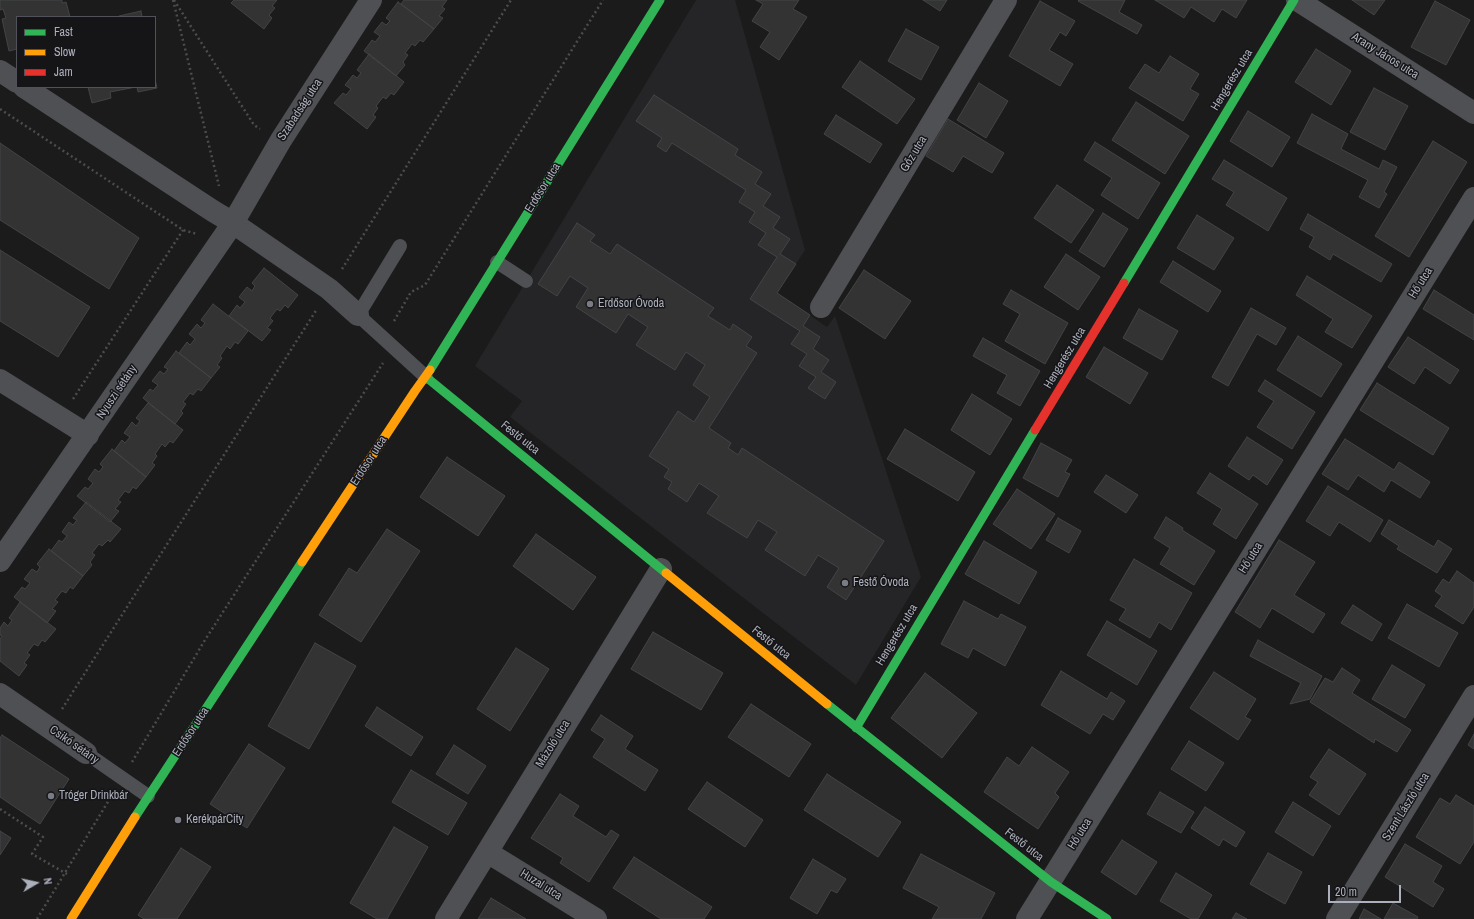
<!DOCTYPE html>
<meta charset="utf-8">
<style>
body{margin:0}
#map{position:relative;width:1474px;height:919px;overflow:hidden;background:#1b1b1b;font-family:"Archivo Narrow",sans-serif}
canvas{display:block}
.legend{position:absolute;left:16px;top:16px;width:140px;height:72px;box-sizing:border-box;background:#151417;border:1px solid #515259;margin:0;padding:5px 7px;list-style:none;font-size:12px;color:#acb0bc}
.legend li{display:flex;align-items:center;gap:8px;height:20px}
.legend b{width:20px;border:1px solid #515259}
.north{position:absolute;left:16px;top:863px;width:40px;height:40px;-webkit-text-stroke:3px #151417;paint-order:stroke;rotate:81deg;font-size:11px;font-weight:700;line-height:16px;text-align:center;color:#acb0bc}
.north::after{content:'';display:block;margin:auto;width:14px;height:18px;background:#acb0bc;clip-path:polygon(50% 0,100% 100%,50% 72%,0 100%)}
.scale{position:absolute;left:1328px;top:885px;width:73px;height:18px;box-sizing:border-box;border:2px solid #acb0bc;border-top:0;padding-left:5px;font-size:12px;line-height:14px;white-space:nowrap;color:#acb0bc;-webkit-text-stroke:3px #151417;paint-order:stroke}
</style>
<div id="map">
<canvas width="1474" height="919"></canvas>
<ul class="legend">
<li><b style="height:5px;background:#30b455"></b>Fast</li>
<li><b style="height:5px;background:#ff9f0a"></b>Slow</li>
<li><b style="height:5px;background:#e5322d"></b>Jam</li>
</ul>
<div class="north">N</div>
<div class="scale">20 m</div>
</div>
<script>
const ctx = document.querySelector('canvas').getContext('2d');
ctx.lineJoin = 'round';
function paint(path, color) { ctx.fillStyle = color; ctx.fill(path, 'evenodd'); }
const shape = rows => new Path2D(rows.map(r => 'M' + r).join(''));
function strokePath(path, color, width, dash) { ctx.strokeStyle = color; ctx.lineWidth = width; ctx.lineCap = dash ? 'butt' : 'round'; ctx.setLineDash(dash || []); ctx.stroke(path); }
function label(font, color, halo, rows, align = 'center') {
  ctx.font = font + ' "Archivo Narrow",sans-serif'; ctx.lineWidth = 3; ctx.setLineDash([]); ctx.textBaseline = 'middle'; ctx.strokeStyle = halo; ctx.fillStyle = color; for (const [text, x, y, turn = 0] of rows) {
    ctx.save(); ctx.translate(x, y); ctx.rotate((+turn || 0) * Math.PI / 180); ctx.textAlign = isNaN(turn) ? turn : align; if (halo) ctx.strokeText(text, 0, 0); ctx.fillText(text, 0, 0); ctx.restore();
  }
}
const built = shape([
 [696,0,735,0,805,250,777,293,827,327,835,316,921,577,856,685,510,417,522,401,475,366]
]);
const building = shape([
 [0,0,62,0,62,3,66,2,70,17,17,17,17,49,9,51,2,19,6,18,3,9,0,10,0,0],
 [234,0,277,0,272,6,275,8,269,15,272,18,264,29,231,3,234,0],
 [404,0,447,0,442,7,445,9,439,16,443,18,434,29,401,4,404,0],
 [756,0,799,0,793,9,807,17,779,60,760,47,770,32,752,21,763,4,756,0],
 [923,0,947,0,940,11,923,0],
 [1079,0,1125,0,1119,12,1142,25,1137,34,1078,1,1079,0],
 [1155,0,1247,0,1236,18,1222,9,1214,22,1191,7,1184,18,1155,0],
 [1352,0,1385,0,1374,15,1352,0],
 [1040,1,1075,21,1066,36,1060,32,1049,50,1073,64,1060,86,1009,56,1040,1],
 [1435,1,1470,20,1446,65,1411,47,1435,1],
 [398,2,434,29,423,42,420,40,415,46,412,44,405,53,408,55,403,62,405,65,396,76,364,51,372,40,375,42,380,36,374,32,382,22,386,25,390,21,386,18,398,2],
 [141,11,142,17,119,17,119,16,141,11],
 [906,29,939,47,921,80,888,61,906,29],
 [1316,49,1351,71,1331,105,1295,82,1316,49],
 [369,54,404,82,394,95,391,93,386,99,383,97,376,106,378,108,373,115,376,117,367,129,334,103,343,93,346,95,351,89,345,85,353,75,357,78,361,73,357,70,369,54],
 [1170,56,1199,74,1190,89,1199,94,1183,121,1129,88,1145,64,1159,73,1170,56],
 [860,61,915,99,897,124,842,87,860,61],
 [155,79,157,88,138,92,137,87,155,87,155,79],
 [979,83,1008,101,986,138,957,120,979,83],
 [88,87,136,87,110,92,111,98,92,103,88,87],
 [1374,88,1408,106,1385,150,1350,132,1374,88],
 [654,95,738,149,735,155,762,172,755,184,771,194,763,206,780,217,773,228,790,239,780,254,796,264,777,293,810,315,803,326,820,337,813,349,829,360,821,372,836,382,825,399,808,388,816,377,799,366,807,354,791,344,800,331,750,299,777,257,758,245,766,233,749,222,755,212,739,202,746,190,672,143,666,152,657,146,662,138,636,121,654,95],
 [1136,102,1189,136,1165,174,1112,140,1136,102],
 [1248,111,1290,137,1272,167,1230,141,1248,111],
 [1312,114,1348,134,1341,149,1379,169,1383,160,1397,167,1384,192,1387,194,1379,208,1359,197,1368,180,1297,143,1312,114],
 [836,115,882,144,870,163,824,134,836,115],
 [948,119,1004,153,992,173,963,156,953,172,926,156,948,119],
 [1433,141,1467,162,1409,257,1375,236,1433,141],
 [1095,142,1160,183,1138,219,1101,195,1112,178,1084,160,1095,142],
 [0,143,139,238,109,289,0,220,0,143],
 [1224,160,1287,198,1268,231,1226,205,1234,192,1212,179,1224,160],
 [1057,185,1094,210,1071,243,1034,218,1057,185],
 [1103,213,1128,229,1104,267,1079,251,1103,213],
 [1308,214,1392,264,1381,282,1333,254,1330,260,1309,247,1314,237,1300,229,1308,214],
 [1197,215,1234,238,1214,270,1177,248,1197,215],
 [577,223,595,235,590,241,610,254,617,244,714,308,708,316,730,330,733,324,752,337,746,346,757,353,709,428,731,443,728,448,738,455,742,448,884,541,846,600,827,587,839,568,818,555,805,576,765,550,777,532,758,520,747,538,707,513,719,496,699,483,687,502,668,489,672,482,664,477,669,469,649,456,678,411,694,422,710,397,693,385,705,365,686,352,675,370,636,345,648,327,628,314,616,333,576,307,588,288,570,276,557,296,538,284,577,223],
 [0,250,90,307,58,357,0,321,0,250],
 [1066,254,1100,277,1078,310,1044,287,1066,254],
 [1173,261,1221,291,1208,312,1160,282,1173,261],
 [264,268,298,295,288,308,285,305,280,311,277,309,270,318,273,321,267,328,271,330,262,341,229,316,237,305,240,308,245,302,239,297,247,287,252,291,255,286,252,283,264,268],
 [864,270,911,301,885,339,839,308,864,270],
 [1307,276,1372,316,1352,348,1325,332,1333,319,1296,295,1307,276],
 [1011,290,1068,323,1045,364,1005,341,1020,314,1003,304,1011,290],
 [1434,290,1474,315,1474,340,1423,309,1434,290],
 [213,304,248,331,238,344,235,342,230,349,227,346,220,356,222,358,217,365,220,367,211,378,179,353,187,342,190,345,195,339,189,334,197,324,201,328,205,323,201,320,213,304],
 [1251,308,1286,328,1276,345,1257,334,1228,386,1212,377,1251,308],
 [1139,309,1178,331,1162,360,1123,338,1139,309],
 [1298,336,1342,364,1321,397,1277,370,1298,336],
 [1408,337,1459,370,1450,384,1425,367,1414,384,1388,367,1408,337],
 [983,338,1040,371,1020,406,997,393,1007,375,973,356,983,338],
 [1104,347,1148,373,1130,404,1086,377,1104,347],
 [176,351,211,378,201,391,198,389,193,395,190,393,183,402,186,404,181,411,183,413,175,424,143,398,150,389,153,391,158,385,152,381,160,371,164,374,168,369,164,367,176,351],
 [1265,380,1315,412,1292,449,1257,427,1274,401,1258,391,1265,380],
 [1377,383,1449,428,1433,455,1360,410,1377,383],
 [972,394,1012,419,990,455,951,430,972,394],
 [148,403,183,430,173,443,170,441,165,447,162,444,155,454,157,456,152,463,155,465,146,477,114,451,122,440,125,443,130,437,124,433,132,422,136,426,140,421,136,418,148,403],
 [905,429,975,472,958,501,887,459,905,429],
 [1247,437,1283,460,1267,485,1253,475,1249,480,1228,466,1247,437],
 [1345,439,1394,470,1399,462,1430,482,1420,498,1391,480,1384,492,1358,475,1348,490,1322,474,1345,439],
 [1041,443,1072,460,1065,472,1070,474,1058,497,1023,478,1041,443],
 [112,449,146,477,136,489,133,487,129,493,125,491,118,500,121,502,115,509,119,511,110,522,77,496,85,487,88,489,93,483,88,479,95,469,99,472,103,467,100,464,112,449],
 [447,457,505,496,478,536,420,497,447,457],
 [1210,473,1258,504,1236,539,1213,524,1222,509,1197,493,1210,473],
 [1106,475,1138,495,1126,513,1094,492,1106,475],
 [1328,486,1383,520,1370,542,1339,522,1330,536,1306,521,1328,486],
 [1017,489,1055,514,1031,549,993,524,1017,489],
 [86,502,121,529,110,542,108,540,102,546,99,544,92,553,95,555,90,562,92,565,83,576,51,551,59,540,62,542,67,536,62,532,69,522,73,525,77,520,73,518,86,502],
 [1166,517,1183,528,1182,530,1215,551,1194,585,1160,564,1170,548,1154,538,1166,517],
 [1058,518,1081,531,1069,553,1046,540,1058,518],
 [1389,520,1434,547,1438,540,1452,549,1437,573,1397,549,1399,546,1381,534,1389,520],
 [387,529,420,551,361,642,319,615,349,568,357,573,387,529],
 [536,534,596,577,573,610,513,566,536,534],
 [1279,540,1315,562,1294,595,1325,614,1313,633,1272,608,1260,628,1235,612,1279,540],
 [984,541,1037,572,1019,604,965,574,984,541],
 [49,549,83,576,73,589,70,587,66,593,62,591,55,600,58,602,52,609,56,611,47,623,14,597,22,587,25,589,30,583,24,579,32,569,37,572,40,567,37,564,49,549],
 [1134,559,1192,593,1171,630,1159,622,1150,638,1119,620,1126,609,1110,600,1134,559],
 [1457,571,1474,583,1474,607,1463,624,1435,606,1442,596,1435,591,1443,579,1449,583,1457,571],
 [964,601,998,619,1001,614,1026,627,1005,666,973,648,968,658,941,644,964,601],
 [20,602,56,629,45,642,42,640,38,646,34,644,27,653,30,655,24,663,27,665,19,676,0,661,0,639,2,636,0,635,0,628,4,622,8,626,12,620,9,618,20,602],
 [1407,604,1458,633,1439,667,1388,638,1407,604],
 [1353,605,1382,624,1372,641,1341,623,1353,605],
 [1107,621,1157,651,1137,685,1087,655,1107,621],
 [653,632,723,673,701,710,631,669,653,632],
 [1258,640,1322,676,1310,699,1290,704,1301,683,1250,656,1258,640],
 [315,643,356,666,309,749,268,726,315,643],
 [516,648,549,669,510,731,477,709,516,648],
 [1392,665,1425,685,1405,718,1372,699,1392,665],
 [1342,668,1360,680,1352,693,1411,730,1397,752,1375,739,1374,743,1310,702,1325,678,1333,682,1342,668],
 [1061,671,1107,699,1111,692,1125,701,1113,720,1103,714,1090,734,1041,705,1061,671],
 [1214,672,1256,699,1245,717,1251,720,1238,740,1190,708,1214,672],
 [925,673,977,713,942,758,891,718,925,673],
 [751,704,811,744,789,777,728,737,751,704],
 [377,707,423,737,411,756,365,726,377,707],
 [601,715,633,736,625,749,658,770,645,791,593,757,605,739,591,730,601,715],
 [1474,734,1474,749,1468,745,1474,734],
 [2,735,69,779,40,824,0,797,0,738,2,735],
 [1189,741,1224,763,1206,791,1171,769,1189,741],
 [249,744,285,768,247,828,210,804,249,744],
 [454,745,486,766,468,794,436,774,454,745],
 [1032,747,1069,772,1055,793,1059,797,1038,829,984,792,1007,757,1019,766,1032,747],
 [1329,749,1366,774,1339,815,1309,795,1318,782,1310,777,1329,749],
 [411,770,467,803,448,835,392,802,411,770],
 [827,774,901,822,878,857,804,810,827,774],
 [707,782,763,820,745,847,688,809,707,782],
 [1160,792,1194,812,1181,833,1147,814,1160,792],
 [560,794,579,806,573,816,606,837,611,830,619,835,589,882,560,863,563,858,531,838,560,794],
 [1456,795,1474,806,1474,842,1460,864,1416,837,1440,798,1450,804,1456,795],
 [1293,802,1331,826,1313,856,1275,832,1293,802],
 [1205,807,1245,832,1236,847,1223,839,1219,846,1191,828,1205,807],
 [394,827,428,847,387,919,377,919,350,903,394,827],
 [0,831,11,838,0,855,0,831],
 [1122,840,1157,862,1136,895,1101,872,1122,840],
 [1405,844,1442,866,1433,882,1444,889,1433,907,1385,877,1405,844],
 [181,848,211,867,177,919,144,919,138,915,181,848],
 [1268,853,1302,872,1285,904,1250,884,1268,853],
 [921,854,995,893,981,919,932,919,939,907,903,888,921,854],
 [634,857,712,907,704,919,661,919,613,888,634,857],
 [813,859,846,879,837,893,831,890,817,914,790,898,813,859],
 [1176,873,1212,895,1198,919,1191,919,1160,901,1176,873],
 [491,898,526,919,478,919,491,898],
 [1393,903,1418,917,1417,919,1384,919,1393,903],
 [1364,909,1381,919,1359,919,1364,909],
 [1236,913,1247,919,1232,919,1236,913]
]);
const path = shape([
 [173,0,219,186],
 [174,0,254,125,260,129],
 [0,109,183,230,197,234],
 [342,269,511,0],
 [394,321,411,292,425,285,603,0],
 [73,399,183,230],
 [62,709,317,309],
 [132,762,205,640,383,363],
 [0,809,43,837,32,854,67,874],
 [37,919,112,795]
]);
const lane = shape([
 [400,246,358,315,426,377],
 [497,262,526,281],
 [86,753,148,796]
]);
const street = shape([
 [1297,0,1474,113],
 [0,71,17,82],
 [24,87,213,211,233,223,329,289,358,315],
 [821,307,1006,0],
 [0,380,88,435],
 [0,561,233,223,281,140,371,0],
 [0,694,86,753],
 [487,852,596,919],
 [446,919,661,569],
 [1027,919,1474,198],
 [1337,919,1474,696]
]);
const fast = shape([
 [1124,283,1294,0],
 [430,370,660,0],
 [426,377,666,573],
 [827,704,1051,882,1107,919],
 [856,728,1035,430],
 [135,817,302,562]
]);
const slow = shape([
 [302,562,415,391,430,370],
 [666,573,827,704],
 [71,919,135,817]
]);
const jam = shape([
 [1035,430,1124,283]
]);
const markers = [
 [590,304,4,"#797c84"],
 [845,583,4,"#797c84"],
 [51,796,4,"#797c84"],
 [178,820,4,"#797c84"]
];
const streetNames = [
 ["Arany János utca",1385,56,32],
 ["Hengerész utca",1232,80,-59],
 ["Szabadság utca",300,110,-57],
 ["Gőz utca",914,154,-59],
 ["Erdősor utca",543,188,-58],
 ["Hő utca",1421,283,-58],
 ["Hengerész utca",1065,358,-59],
 ["Nyuszi sétány",117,392,-56],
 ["Festő utca",520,438,39],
 ["Erdősor utca",369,461,-57],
 ["Hő utca",1251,558,-58],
 ["Hengerész utca",897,635,-59],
 ["Festő utca",771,643,39],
 ["Erdősor utca",191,732,-57],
 ["Mázoló utca",553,744,-58],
 ["Csikó sétány",74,745,35],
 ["Szent László utca",1406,807,-58],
 ["Hő utca",1080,834,-58],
 ["Festő utca",1024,845,38],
 ["Huzal utca",541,885,32]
];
const poiNames = [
 ["Erdősor Óvoda",598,304],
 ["Festő Óvoda",853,583],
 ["Tróger Drinkbár",59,796],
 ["KerékpárCity",186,820]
];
paint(built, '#252427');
paint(building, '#333');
strokePath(building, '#434447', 1);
strokePath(path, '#4b4c4e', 2.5, [2, 3]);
strokePath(lane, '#4e5054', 14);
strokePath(street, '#4e5054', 22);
strokePath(fast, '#30b455', 9);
strokePath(slow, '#ff9f0a', 9);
strokePath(jam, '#e5322d', 9);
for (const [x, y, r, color] of markers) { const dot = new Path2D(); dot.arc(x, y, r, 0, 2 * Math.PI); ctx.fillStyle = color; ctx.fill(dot); strokePath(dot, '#151417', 1.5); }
label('12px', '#acb0bc', '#151417', streetNames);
label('12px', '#acb0bc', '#151417', poiNames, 'left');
</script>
